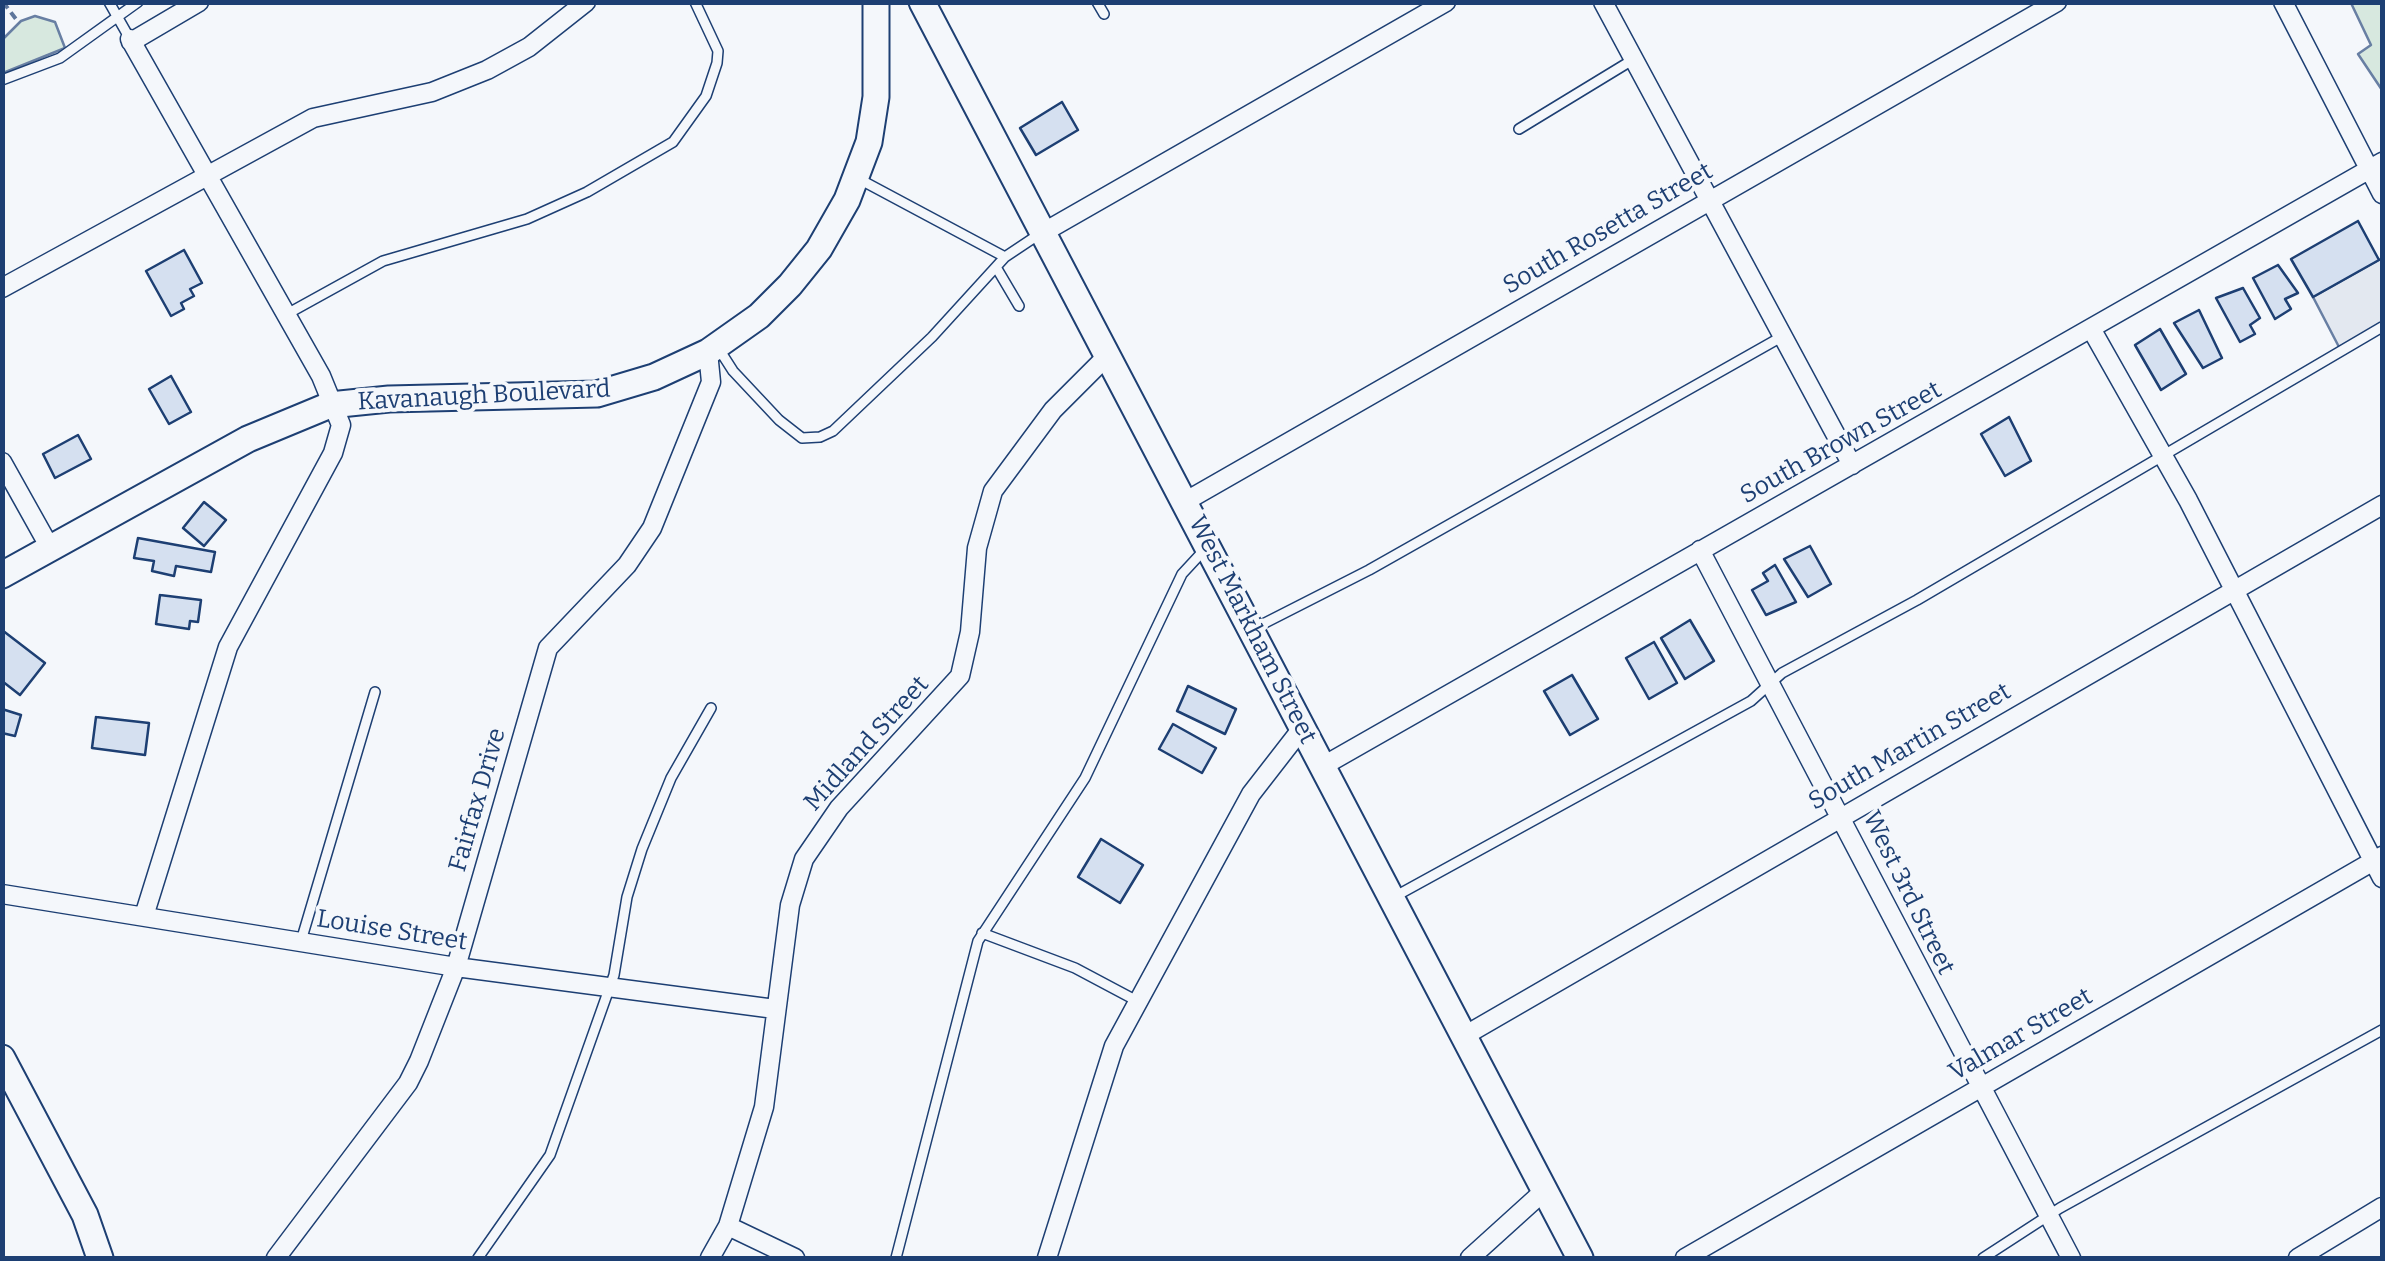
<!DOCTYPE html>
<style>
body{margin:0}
#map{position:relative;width:2385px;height:1261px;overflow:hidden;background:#f4f7fb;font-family:Bitter,serif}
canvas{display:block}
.frame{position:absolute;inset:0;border:5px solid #1d3f73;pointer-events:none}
</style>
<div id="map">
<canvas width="2385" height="1261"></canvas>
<div class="frame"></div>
</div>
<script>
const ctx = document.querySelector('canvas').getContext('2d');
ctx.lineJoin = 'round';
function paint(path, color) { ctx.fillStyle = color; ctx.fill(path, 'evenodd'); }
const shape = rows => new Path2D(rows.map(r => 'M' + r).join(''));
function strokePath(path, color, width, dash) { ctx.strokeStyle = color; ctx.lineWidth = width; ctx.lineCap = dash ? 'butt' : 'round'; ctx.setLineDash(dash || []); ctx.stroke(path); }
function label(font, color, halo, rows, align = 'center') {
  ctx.font = font + ' Bitter,serif'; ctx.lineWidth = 8; ctx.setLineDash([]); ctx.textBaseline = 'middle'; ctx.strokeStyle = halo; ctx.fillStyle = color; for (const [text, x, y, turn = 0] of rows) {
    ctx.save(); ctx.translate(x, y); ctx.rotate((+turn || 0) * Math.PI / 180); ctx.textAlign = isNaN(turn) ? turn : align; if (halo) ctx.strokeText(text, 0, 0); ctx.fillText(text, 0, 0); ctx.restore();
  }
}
const green = shape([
 [2351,3,2382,3,2382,90,2358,54,2371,45,2351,3],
 [35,16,55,22,65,48,3,73,2,40,21,21,35,16]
]);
const parking = shape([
 [2382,258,2382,323,2339,347,2313,297,2382,258]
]);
const building = shape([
 [1062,102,1078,130,1036,155,1020,128,1062,102],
 [2358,221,2379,260,2313,297,2291,259,2358,221],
 [184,250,202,283,190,289,194,296,181,303,184,309,171,316,146,271,184,250],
 [2278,265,2298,293,2285,299,2291,309,2275,319,2253,278,2278,265],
 [2243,288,2260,318,2250,325,2255,334,2240,342,2216,298,2243,288],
 [2199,310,2222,358,2203,368,2174,323,2199,310],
 [2160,329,2186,374,2161,390,2135,345,2160,329],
 [171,376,191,412,169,424,149,389,171,376],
 [2009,417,2031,461,2005,476,1981,434,2009,417],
 [78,435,91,459,55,478,43,454,78,435],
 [204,502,226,520,204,546,183,528,204,502],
 [138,538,215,552,211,572,176,566,174,576,152,571,154,561,134,558,138,538],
 [1810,546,1831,584,1808,597,1784,559,1810,546],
 [1775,565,1796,602,1766,615,1752,590,1768,581,1763,573,1775,565],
 [160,595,201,600,198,622,190,621,189,629,156,624,160,595],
 [1690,620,1714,661,1685,679,1661,638,1690,620],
 [2,630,45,663,20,695,2,681,2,630],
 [1654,642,1677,683,1649,699,1626,658,1654,642],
 [1572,675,1598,719,1570,735,1544,691,1572,675],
 [1188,686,1236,709,1225,734,1177,711,1188,686],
 [2,709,21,715,15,736,2,733,2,709],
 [96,717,149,723,145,755,92,748,96,717],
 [1173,724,1216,748,1202,773,1159,749,1173,724],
 [1101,839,1143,865,1120,903,1078,877,1101,839]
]);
const path = shape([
 [3,2,19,23]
]);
const lane = shape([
 [109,2,130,39],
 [1097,2,1104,14],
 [2,80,60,58,138,2],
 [1519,129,1634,59],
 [859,179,1005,257,1041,233],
 [996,267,1019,306],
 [287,314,383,261,527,219,587,192,673,142,706,96,717,63,718,51,695,2],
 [717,346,733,371,779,420,802,438,820,437,833,431,932,337,1005,257],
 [1255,628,1369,570,1783,336],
 [1394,897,1751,701,1782,673,1917,600,2382,327],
 [982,933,1075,968,1139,1002],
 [301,941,375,692],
 [478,1258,550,1155,614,975,627,897,642,849,671,778,711,708],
 [896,1258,978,941,1085,778,1182,574,1207,547],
 [1983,1258,2060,1208,2382,1030]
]);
const street = shape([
 [1603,2,1852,465],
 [2283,2,2382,194],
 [130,39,321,376,341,425,333,453,228,647,144,916],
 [131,42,199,2],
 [1044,232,1446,2],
 [2,288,313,118,432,92,487,70,529,47,586,2],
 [2093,332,2188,500,2382,878],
 [2,462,49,546],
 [1186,501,2057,2],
 [1700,550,2071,1258],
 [1323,766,2382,162],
 [2,894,456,967,775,1009],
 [1464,1036,2382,505],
 [728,1226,795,1258],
 [276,1258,408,1083,419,1061,456,967,548,648,627,565,652,528,711,382,708,352],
 [710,1258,728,1226,764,1107,790,905,804,859,839,808,960,676,970,632,977,548,993,491,1053,410,1108,355],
 [1047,1258,1114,1046,1251,794,1303,727],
 [1470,1258,1544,1191],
 [1685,1258,2382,856],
 [2298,1258,2382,1207]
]);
const secondary = shape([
 [922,2,1580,1258],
 [2,575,248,439,330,405,389,399,597,394,654,377,708,352,759,316,790,285,819,249,847,200,869,142,876,97,876,2],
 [2,1058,85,1215,100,1258]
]);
const streetNames = [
 ["South Rosetta Street",1608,229,-30],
 ["Kavanaugh Boulevard",484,396,-3],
 ["South Brown Street",1841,443,-29],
 ["West Markham Street",1252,630,63],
 ["Midland Street",867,744,-48],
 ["South Martin Street",1910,747,-30],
 ["Fairfax Drive",478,800,-74],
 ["West 3rd Street",1908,893,64],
 ["Louise Street",392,931,9],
 ["Valmar Street",2021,1035,-30]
];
paint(green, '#d7e8df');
strokePath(green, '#687fa3', 2.5);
paint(parking, '#e3e8f0');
strokePath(parking, '#687fa3', 2.5);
paint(building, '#d5e0f0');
strokePath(building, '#1d3f73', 2.5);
strokePath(lane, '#1d3f73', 12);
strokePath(street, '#1d3f73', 21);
strokePath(secondary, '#1d3f73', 29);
strokePath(path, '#5e769c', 4, [8, 5]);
strokePath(lane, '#f4f7fb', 9);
strokePath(street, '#f4f7fb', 18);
strokePath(secondary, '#f4f7fb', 25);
label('25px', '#1d3f73', '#f4f7fb', streetNames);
</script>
